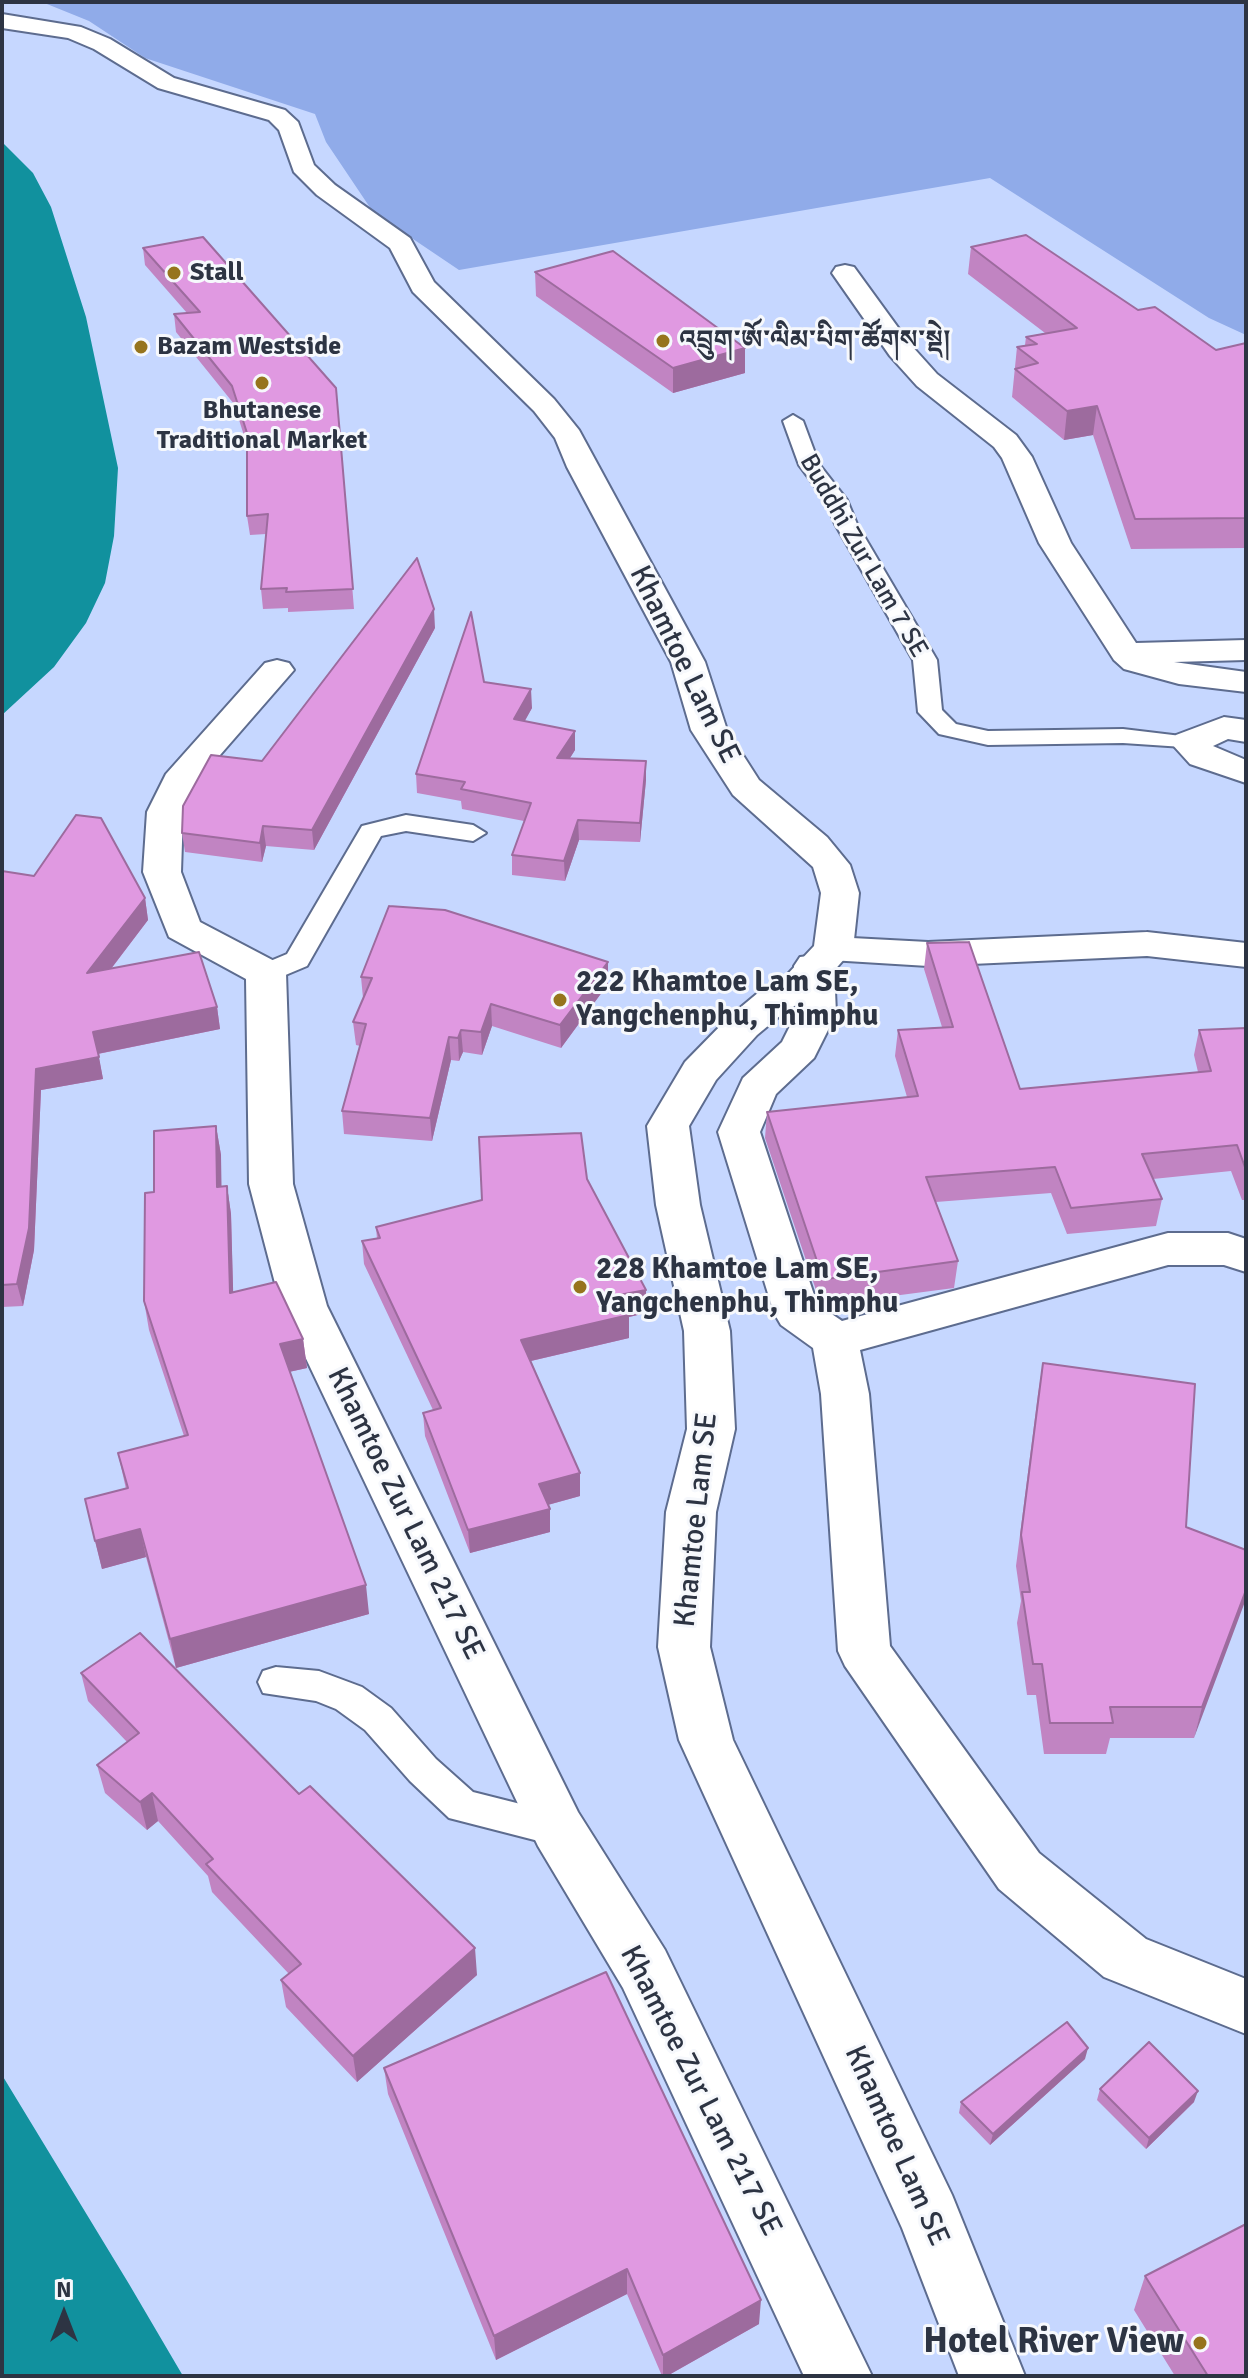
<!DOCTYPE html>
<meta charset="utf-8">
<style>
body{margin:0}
#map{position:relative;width:1248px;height:2378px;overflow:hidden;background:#c6d7ff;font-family:Signika,sans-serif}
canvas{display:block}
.frame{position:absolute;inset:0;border:4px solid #2d3443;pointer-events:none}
.north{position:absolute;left:24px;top:2274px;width:80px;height:80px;-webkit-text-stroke:6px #f6f8fc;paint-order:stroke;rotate:0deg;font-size:22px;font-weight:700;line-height:32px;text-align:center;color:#2d3443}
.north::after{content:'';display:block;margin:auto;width:28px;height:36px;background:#2d3443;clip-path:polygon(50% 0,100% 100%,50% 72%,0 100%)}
</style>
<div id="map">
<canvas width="1248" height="2378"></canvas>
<div class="frame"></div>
<div class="north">N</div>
</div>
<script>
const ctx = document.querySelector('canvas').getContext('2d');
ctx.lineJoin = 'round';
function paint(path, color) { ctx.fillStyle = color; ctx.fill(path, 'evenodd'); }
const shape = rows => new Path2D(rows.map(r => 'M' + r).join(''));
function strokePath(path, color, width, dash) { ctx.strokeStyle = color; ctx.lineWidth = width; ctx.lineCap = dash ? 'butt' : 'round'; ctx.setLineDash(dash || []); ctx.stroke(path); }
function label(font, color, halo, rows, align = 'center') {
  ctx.font = font + ' Signika,"Noto Serif Tibetan",sans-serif'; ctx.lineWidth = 6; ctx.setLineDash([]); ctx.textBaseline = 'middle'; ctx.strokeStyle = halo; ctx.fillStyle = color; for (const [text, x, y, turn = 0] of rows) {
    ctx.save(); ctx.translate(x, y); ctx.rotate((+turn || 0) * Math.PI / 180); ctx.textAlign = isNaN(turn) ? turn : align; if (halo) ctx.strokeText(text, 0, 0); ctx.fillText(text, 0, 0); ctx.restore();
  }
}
const green = shape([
 [42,2,1246,2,1246,335,1209,318,990,178,459,270,373,212,326,142,315,114,145,58,89,21]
]);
const water = shape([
 [2,142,33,173,51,207,86,317,118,468,114,536,105,583,86,623,54,667,2,715],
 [2,2075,129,2284,183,2376,2,2376]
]);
const lane = shape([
 [793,415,803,421,819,464,847,500,857,524,937,660,942,710,956,724,988,731,1123,729,1198,738,1201,743,1198,748,1123,743,988,745,939,734,918,712,913,660,835,524,826,501,799,465,783,421,793,415],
 [406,815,473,825,486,833,473,841,406,831,381,836,307,966,276,979,256,979,252,973,256,967,287,954,362,826,406,815],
 [276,1667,319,1671,362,1687,391,1708,436,1759,473,1792,572,1817,577,1829,572,1841,558,1846,449,1818,410,1781,365,1730,336,1709,316,1701,263,1693,258,1682,263,1671,276,1667]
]);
const street = shape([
 [845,265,854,267,910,344,937,374,1016,435,1032,457,1071,543,1136,643,1246,640,1246,660,1174,662,1246,672,1246,692,1179,684,1124,669,1114,660,1039,543,1002,458,994,447,917,386,890,356,832,273,836,267,845,265],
 [277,660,289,663,294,670,200,778,183,812,181,872,200,922,280,964,286,973,293,1184,327,1306,578,1812,665,1950,872,2376,804,2376,623,1988,538,1846,281,1306,249,1184,246,979,169,937,143,872,147,812,166,774,265,663,277,660],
 [1224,717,1246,720,1246,742,1228,739,1213,746,1246,760,1246,783,1190,764,1171,743,1176,735,1224,717],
 [1147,932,1246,943,1246,967,1147,956,928,966,830,960,834,966,836,1014,814,1058,776,1094,760,1132,817,1304,842,1321,1168,1233,1228,1233,1246,1239,1246,1272,1224,1265,1168,1265,860,1350,869,1394,890,1646,1039,1853,1146,1939,1246,1979,1246,2034,1104,1977,999,1889,845,1666,838,1651,821,1394,813,1348,781,1325,774,1313,718,1132,743,1078,782,1042,796,1014,794,966,800,957,817,955,813,949,819,940,833,937,928,942,1147,932]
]);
const secondary = shape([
 [2,14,81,27,110,39,174,78,285,110,298,122,314,165,335,185,410,238,434,282,554,399,579,430,705,662,727,730,759,780,827,837,850,865,859,893,853,949,811,997,787,1010,757,1035,716,1080,689,1126,700,1205,730,1331,735,1429,716,1512,710,1647,733,1740,952,2195,1025,2376,959,2376,902,2228,679,1740,658,1647,666,1512,687,1429,684,1331,656,1205,647,1126,685,1062,729,1017,759,992,783,979,814,946,821,893,813,867,733,795,691,730,671,662,567,467,555,438,534,411,413,292,390,248,317,195,294,172,279,130,269,120,158,88,94,49,68,38,2,28,2,14]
]);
const wall = shape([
 [971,247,1138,310,1216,350,1246,343,1246,548,1131,549,1093,435,1064,440,1012,397,1017,347,1025,345,1026,337,1045,333,968,274],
 [143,248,336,388,354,609,288,612,288,608,263,609,261,589,266,534,250,535,247,516,247,445,234,404,176,332,174,314,187,313,145,265],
 [535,272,745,373,673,393,536,296],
 [435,628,314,850,266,846,262,862,185,852,182,833,262,761],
 [484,682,532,708,524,721,575,750,570,758,646,761,646,780,640,842,579,840,565,881,512,875,512,855,524,821,462,809,461,801,417,793,416,774],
 [2,871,145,898,148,920,111,969,217,1007,220,1029,98,1054,103,1079,41,1090,34,1250,23,1306,2,1307],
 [927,943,1020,1089,1198,1072,1194,1055,1199,1030,1246,1028,1246,1200,1242,1200,1231,1171,1153,1179,1162,1199,1156,1226,1067,1234,1051,1193,936,1202,958,1261,954,1288,824,1305,820,1302,765,1138,767,1112,907,1097,895,1056,898,1030,942,1027,924,969],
 [361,977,608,984,561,1048,492,1026,482,1055,463,1052,459,1061,451,1060,432,1141,344,1134,342,1111,360,1046,356,1045,353,1022,363,998],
 [216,1126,221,1155,221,1186,227,1186,231,1214,233,1292,303,1339,307,1368,289,1372,369,1614,176,1668,146,1557,102,1569,85,1499,126,1489,118,1453,184,1436,149,1330,144,1301,154,1192],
 [587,1179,646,1290,646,1313,629,1317,629,1338,531,1361,580,1473,580,1496,548,1505,550,1509,550,1532,470,1553,425,1436,423,1413,433,1410,364,1264,362,1241,377,1239,376,1227],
 [1043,1363,1186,1527,1246,1550,1194,1738,1110,1738,1106,1754,1044,1754,1036,1695,1027,1695,1017,1623,1021,1601,1016,1566,1038,1394],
 [81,1673,477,1975,357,2082,286,2007,281,1980,289,1974,212,1892,208,1876,158,1821,147,1830,105,1793,97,1765,127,1742,88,1701],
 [1085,2059,990,2145,959,2113,961,2102],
 [384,2068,759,2324,667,2376,662,2376,627,2294,496,2360,388,2094],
 [1100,2089,1194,2102,1146,2149,1097,2100],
 [1145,2276,1246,2376,1175,2376,1134,2310]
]);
const shadedWall = shape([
 [745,348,745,373,673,393,673,368],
 [1097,406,1093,435,1064,440,1067,411],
 [434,609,435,628,314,850,312,830],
 [531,689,532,708,515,739,514,719],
 [575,731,575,750,558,777,557,758],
 [646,761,646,780,640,842,640,823],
 [578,820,579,840,565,881,564,861],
 [263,826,266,846,262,862,260,843],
 [145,898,148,920,91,995,87,973],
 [608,962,608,984,561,1048,560,1025],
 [491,1004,492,1026,482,1055,481,1032],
 [217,1007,220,1029,97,1054,93,1032],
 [461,1030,463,1052,459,1061,458,1038],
 [449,1037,451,1060,432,1141,430,1118],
 [99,1057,103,1079,41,1090,34,1250,23,1306,17,1284,36,1069],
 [216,1126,221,1155,222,1215,217,1187],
 [227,1186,231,1214,234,1322,230,1293],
 [646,1290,646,1313,629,1317,629,1338,522,1363,521,1340,619,1295],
 [303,1339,307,1368,284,1373,280,1344],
 [580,1473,580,1496,540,1507,539,1484],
 [550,1509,550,1532,470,1553,468,1530],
 [140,1529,146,1557,102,1569,95,1541],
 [366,1585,369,1614,176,1668,170,1639],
 [1246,1590,1246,1599,1194,1738,1202,1707],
 [152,1793,158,1821,147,1830,140,1802],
 [475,1948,477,1975,357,2082,353,2056],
 [1088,2048,1085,2059,990,2145,993,2134],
 [1198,2091,1194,2102,1146,2149,1149,2138],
 [627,2269,627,2294,496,2360,494,2336],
 [761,2300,759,2324,667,2376,663,2376,663,2355]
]);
const building = shape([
 [1026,235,1138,310,1155,307,1216,350,1246,343,1246,518,1135,519,1097,406,1067,411,1015,369,1038,363,1017,347,1037,344,1026,337,1077,328,971,247,1026,235],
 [203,237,336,388,353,589,286,592,287,588,261,589,268,514,247,516,247,433,232,386,174,314,200,312,143,248,203,237],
 [613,251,745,348,673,368,535,272,613,251],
 [417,558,434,609,312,830,263,826,260,843,182,833,183,806,211,755,262,761,417,558],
 [471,612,484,682,531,689,514,719,575,731,557,758,646,761,640,823,578,820,564,861,512,855,531,803,461,789,465,782,416,774,471,612],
 [76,815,101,818,145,898,87,973,199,952,217,1007,93,1032,99,1057,36,1069,29,1228,17,1284,2,1285,2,871,34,876,76,815],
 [389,906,445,910,608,962,560,1025,491,1004,481,1032,461,1030,458,1038,449,1037,430,1118,342,1111,366,1024,353,1022,372,978,361,977,389,906],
 [969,942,1020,1089,1211,1071,1199,1030,1246,1028,1246,1170,1237,1145,1142,1154,1162,1199,1071,1208,1055,1167,926,1177,958,1261,826,1279,822,1276,767,1112,918,1096,898,1030,953,1027,927,943,969,942],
 [216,1126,217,1187,227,1186,230,1293,276,1282,303,1339,280,1344,366,1585,170,1639,140,1529,95,1541,85,1499,128,1488,118,1453,188,1435,144,1301,145,1193,154,1192,154,1131,216,1126],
 [581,1133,587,1179,646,1290,619,1295,629,1315,521,1340,580,1473,539,1484,550,1509,468,1530,423,1413,441,1408,362,1241,380,1238,376,1227,482,1200,479,1137,581,1133],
 [1043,1363,1195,1384,1186,1527,1246,1550,1246,1590,1202,1707,1110,1707,1113,1723,1050,1723,1042,1664,1033,1664,1022,1592,1030,1592,1021,1535,1043,1363],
 [140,1633,299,1794,310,1786,475,1948,353,2056,281,1980,301,1964,206,1864,213,1859,152,1793,140,1802,97,1765,139,1733,81,1673,140,1633],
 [606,1972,761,2300,663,2355,627,2269,494,2336,384,2068,606,1972],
 [1067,2022,1088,2048,993,2134,961,2102,1067,2022],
 [1149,2042,1198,2091,1149,2138,1100,2089,1149,2042],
 [1246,2224,1246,2376,1208,2376,1145,2276,1246,2224]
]);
const markers = [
 [174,273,8,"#96741d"],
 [663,341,8,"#96741d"],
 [141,347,8,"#96741d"],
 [262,383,8,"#96741d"],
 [560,1000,8,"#96741d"],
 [580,1287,8,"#96741d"],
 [1200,2343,8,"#96741d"]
];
const farPoinames = [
 ["Stall",190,273],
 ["འབྲུག་ཨོ་ལིམ་པིག་ཚོགས་སྡེ།",679,341],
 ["Bazam Westside",157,347],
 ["Bhutanese",262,411,"center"],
 ["Traditional Market",262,441,"center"]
];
const farStreetnames = [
 ["Buddhi Zur Lam 7 SE",863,556,60]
];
const streetNames = [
 ["Khamtoe Lam SE",684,665,64],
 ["Khamtoe Zur Lam 217 SE",405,1514,64],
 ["Khamtoe Lam SE",697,1520,-84],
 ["Khamtoe Zur Lam 217 SE",700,2091,63],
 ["Khamtoe Lam SE",896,2146,66]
];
const poiNames = [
 ["222 Khamtoe Lam SE,",576,983],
 ["Yangchenphu, Thimphu",576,1017],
 ["228 Khamtoe Lam SE,",596,1270],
 ["Yangchenphu, Thimphu",596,1304]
];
const nearPoinames = [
 ["Hotel River View",1184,2343]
];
paint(green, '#90abe9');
paint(water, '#11919e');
strokePath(lane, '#5d6c8f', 4);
strokePath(street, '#5d6c8f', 4);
strokePath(secondary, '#5d6c8f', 4);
paint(lane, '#fff');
paint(street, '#fff');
paint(secondary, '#fff');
paint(wall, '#c184c2');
paint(shadedWall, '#9d6b9e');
paint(building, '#e099e1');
strokePath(building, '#9d6b9e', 2);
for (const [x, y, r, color] of markers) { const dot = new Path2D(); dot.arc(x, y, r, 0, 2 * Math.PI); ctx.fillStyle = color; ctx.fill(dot); strokePath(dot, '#f6f8fc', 3); }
label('bold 26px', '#2d3443', '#f6f8fc', farPoinames, 'left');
label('26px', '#2d3443', '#f6f8fc', farStreetnames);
label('30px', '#2d3443', '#f6f8fc', streetNames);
label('bold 30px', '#2d3443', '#f6f8fc', poiNames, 'left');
label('bold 36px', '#2d3443', '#f6f8fc', nearPoinames, 'right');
</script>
